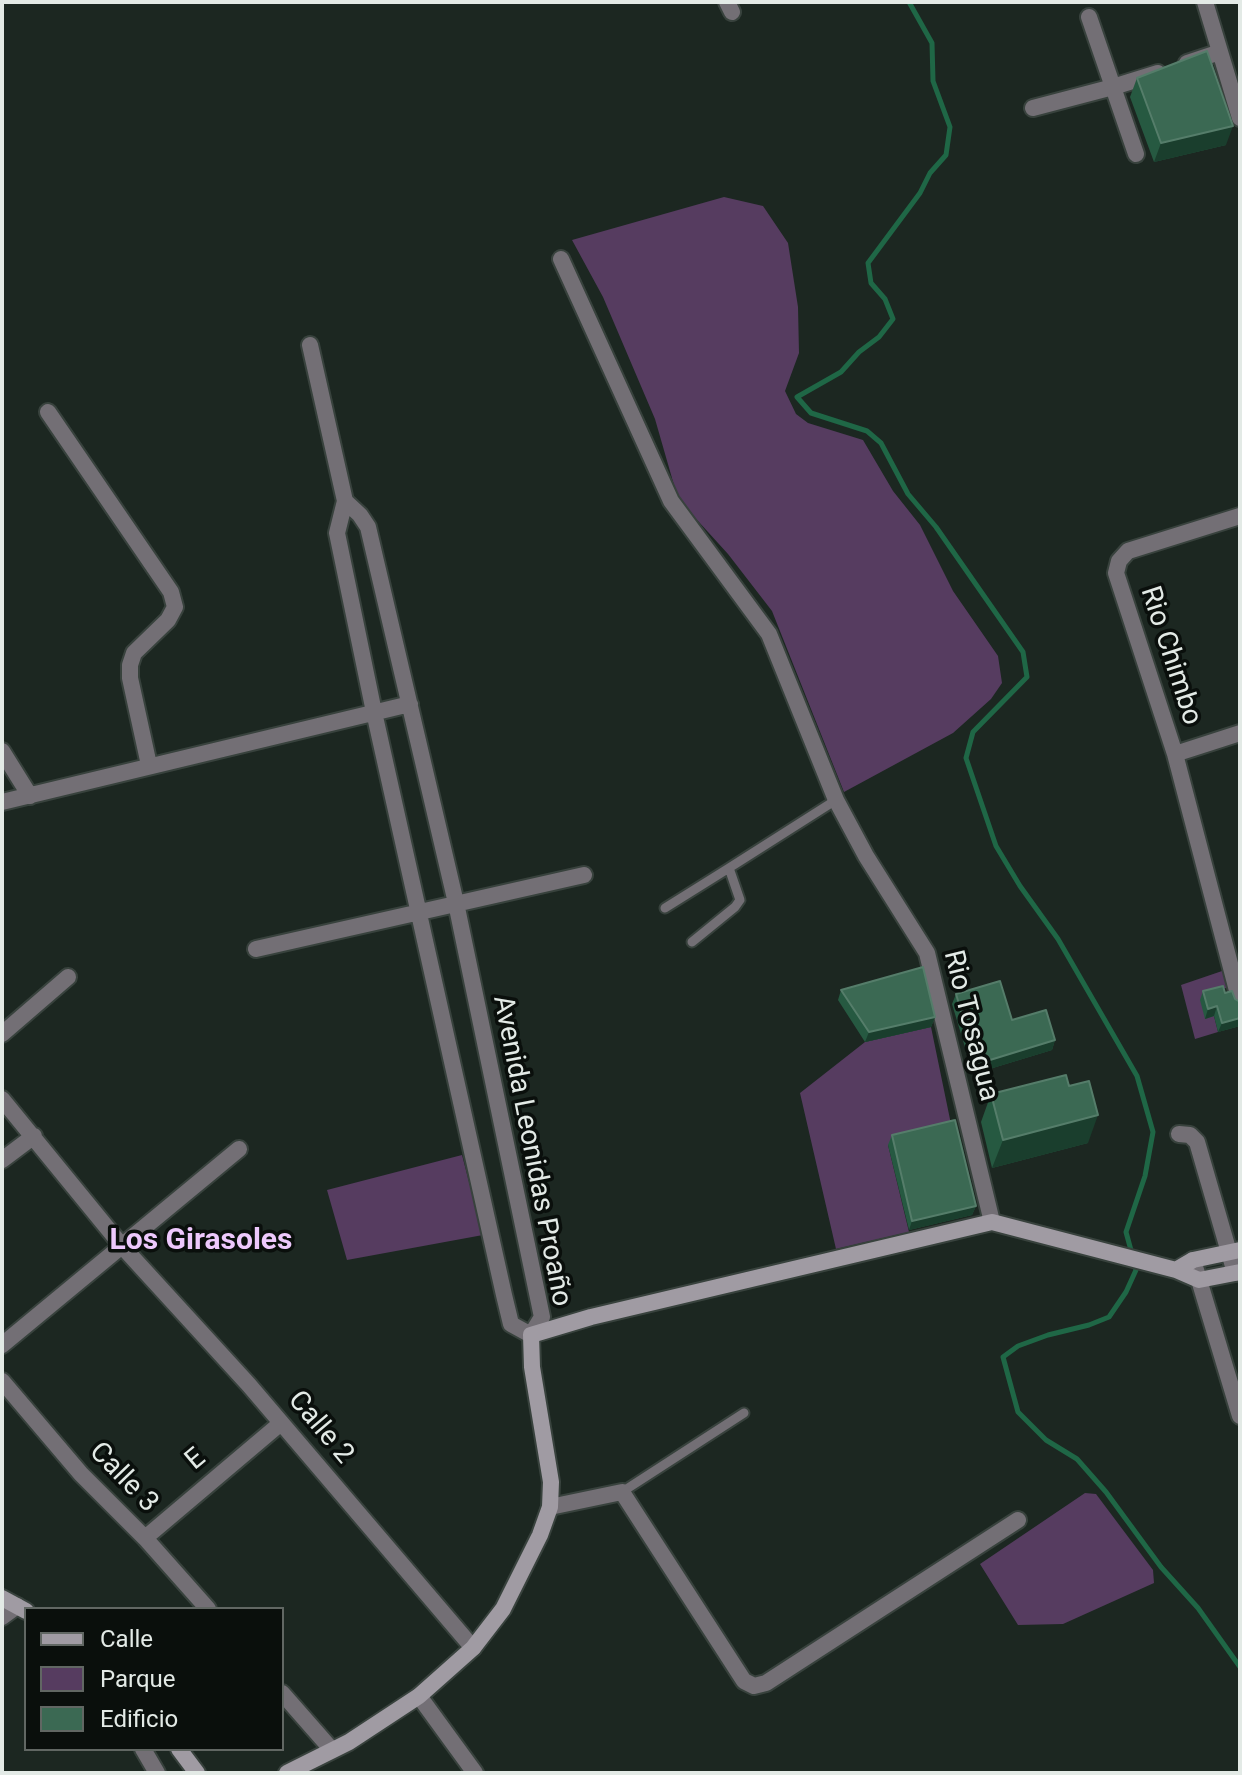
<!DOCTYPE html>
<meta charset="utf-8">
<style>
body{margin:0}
#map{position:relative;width:1242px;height:1775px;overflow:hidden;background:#1c2721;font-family:Roboto,sans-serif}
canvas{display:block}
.frame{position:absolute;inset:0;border:4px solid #e3eae6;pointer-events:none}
.legend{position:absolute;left:24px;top:1607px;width:260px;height:144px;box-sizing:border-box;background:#0a0f0c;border:2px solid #616763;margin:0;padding:10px 14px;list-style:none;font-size:24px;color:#e3eae6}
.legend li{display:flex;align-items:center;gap:16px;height:40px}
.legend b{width:40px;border:2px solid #616763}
</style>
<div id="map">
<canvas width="1242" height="1775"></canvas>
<div class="frame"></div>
<ul class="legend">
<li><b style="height:10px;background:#a09ba3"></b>Calle</li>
<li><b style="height:22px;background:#563c60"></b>Parque</li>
<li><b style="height:22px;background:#3b6953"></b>Edificio</li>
</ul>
</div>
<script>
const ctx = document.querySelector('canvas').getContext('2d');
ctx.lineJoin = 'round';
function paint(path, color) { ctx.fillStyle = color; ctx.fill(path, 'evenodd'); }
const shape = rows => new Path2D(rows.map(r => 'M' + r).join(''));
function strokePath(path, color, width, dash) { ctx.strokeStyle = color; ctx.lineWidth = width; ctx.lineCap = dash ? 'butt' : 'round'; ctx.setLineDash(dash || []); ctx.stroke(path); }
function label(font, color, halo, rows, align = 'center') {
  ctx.font = font + ' Roboto,sans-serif'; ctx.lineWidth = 7; ctx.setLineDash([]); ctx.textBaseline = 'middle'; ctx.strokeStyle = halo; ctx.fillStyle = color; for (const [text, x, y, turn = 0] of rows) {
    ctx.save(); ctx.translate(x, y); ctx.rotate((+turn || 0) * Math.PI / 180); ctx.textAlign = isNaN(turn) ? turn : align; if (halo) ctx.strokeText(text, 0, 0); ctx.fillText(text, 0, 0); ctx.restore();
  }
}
const green = shape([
 [724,197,763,206,788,243,798,307,799,353,785,391,796,414,808,423,863,440,893,491,920,525,953,591,998,656,1002,683,991,699,953,733,844,792,772,611,728,554,678,499,655,419,603,297,572,240],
 [1225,970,1230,987,1214,991,1214,1016,1218,1032,1195,1039,1181,985],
 [931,1027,952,1129,888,1145,909,1232,836,1249,800,1093,865,1042],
 [462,1155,483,1235,347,1260,327,1190],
 [1085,1493,1096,1494,1153,1570,1154,1583,1063,1624,1018,1625,980,1564]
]);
const stream = shape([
 [909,2,932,43,933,81,950,127,946,155,930,173,920,193,868,263,871,283,885,299,893,319,879,337,859,352,841,372,797,397,811,413,867,431,881,443,908,494,936,527,1023,652,1027,677,973,732,966,758,996,846,1020,886,1058,939,1137,1076,1153,1132,1145,1176,1126,1232,1132,1254],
 [1134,1264,1136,1270,1126,1292,1109,1317,1089,1325,1048,1335,1018,1346,1003,1357,1018,1412,1046,1440,1077,1459,1106,1492,1161,1567,1198,1608,1240,1667]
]);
const service = shape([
 [665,908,729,868],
 [692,942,735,907,740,900,729,868,836,800],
 [622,1492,744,1413]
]);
const minor = shape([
 [727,2,732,12],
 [1205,2,1240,118],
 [1187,63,1220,52],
 [1033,108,1113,87,1089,17],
 [1136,154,1113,87,1158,73],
 [561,259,671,501,769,634,836,800,866,856,927,953,992,1222],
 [310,345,345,501,337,533,374,712,504,1295,511,1324,531,1335,542,1317,456,903,368,527,360,515,345,501],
 [48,412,171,592,175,607,168,620,134,653,130,665,130,678,149,765],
 [1240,516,1128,551,1119,561,1116,573,1175,754,1240,1002],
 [2,751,30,796],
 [1175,754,1240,733],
 [2,802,410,704],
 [256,949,584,875],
 [2,1034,68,977],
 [2,1099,122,1246,249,1385,473,1648],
 [1179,1134,1190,1135,1197,1142,1235,1273],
 [2,1160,34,1136],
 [1193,1260,1240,1416],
 [2,1345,239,1149],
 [2,1381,81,1474,145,1538,208,1609],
 [550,1507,622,1492,744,1681,754,1686,766,1683,1018,1520],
 [145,1538,281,1423],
 [2,1617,17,1606],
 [282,1693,332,1750],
 [419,1696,475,1773],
 [143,1749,157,1773]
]);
const secondary = shape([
 [1176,1270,1193,1260,1240,1250],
 [2,1598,26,1611],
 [179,1749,197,1773],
 [287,1773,349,1742,419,1696,473,1648,503,1609,540,1535,550,1507,551,1482,532,1367,531,1335,591,1317,992,1222,1176,1270,1199,1280,1240,1272]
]);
const wall = shape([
 [1137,78,1226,145,1154,162,1130,97],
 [841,990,935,1017,931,1027,865,1042,838,1000],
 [1203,991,1225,993,1240,1002,1240,1026,1218,1032,1214,1016,1205,1019,1200,1000],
 [956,994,1055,1040,1052,1050,973,1074,952,1004],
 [1069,1086,1088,1143,992,1168,981,1122,991,1094],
 [892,1135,976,1206,972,1215,909,1230,888,1145]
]);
const shadedWall = shape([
 [1233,126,1226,145,1154,162,1161,143],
 [1217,1006,1214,1016,1205,1019,1208,1009],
 [935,1017,931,1027,865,1042,869,1032],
 [1240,1018,1240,1026,1218,1032,1222,1023],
 [1055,1040,1052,1050,973,1074,977,1064],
 [1098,1115,1088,1143,992,1168,1003,1140],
 [976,1206,972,1215,909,1230,912,1221]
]);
const building = shape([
 [1207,51,1233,126,1161,143,1137,78,1207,51],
 [923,967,935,1017,869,1032,841,990,923,967],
 [1000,981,1012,1020,1046,1010,1055,1040,977,1064,956,994,1000,981],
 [1223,986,1225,993,1232,991,1235,999,1240,1002,1240,1018,1222,1023,1217,1006,1208,1009,1203,991,1223,986],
 [1066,1075,1069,1086,1089,1081,1098,1115,1003,1140,991,1094,1066,1075],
 [955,1120,976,1206,912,1221,892,1135,955,1120]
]);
const streetNames = [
 ["Rio Chimbo",1170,656,72],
 ["Rio Tosagua",970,1026,76],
 ["Avenida Leonidas Proaño",531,1151,79],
 ["Calle 2",320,1428,50],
 ["E",196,1460,-40],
 ["Calle 3",123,1478,46]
];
const neighbourhoodNames = [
 ["Los Girasoles",201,1241]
];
paint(green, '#563c60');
strokePath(stream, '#1f6746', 5);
strokePath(service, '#38423d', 13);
strokePath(minor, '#38423d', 20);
strokePath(secondary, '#38423d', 20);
strokePath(service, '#736f75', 9);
strokePath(minor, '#736f75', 16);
strokePath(secondary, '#a09ba3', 16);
paint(wall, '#265941');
paint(shadedWall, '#1a3e2d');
paint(building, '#3b6953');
strokePath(building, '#557d6a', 2);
label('28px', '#e3eae6', '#0a0f0c', streetNames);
label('bold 30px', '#edc8fc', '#0a0f0c', neighbourhoodNames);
</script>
